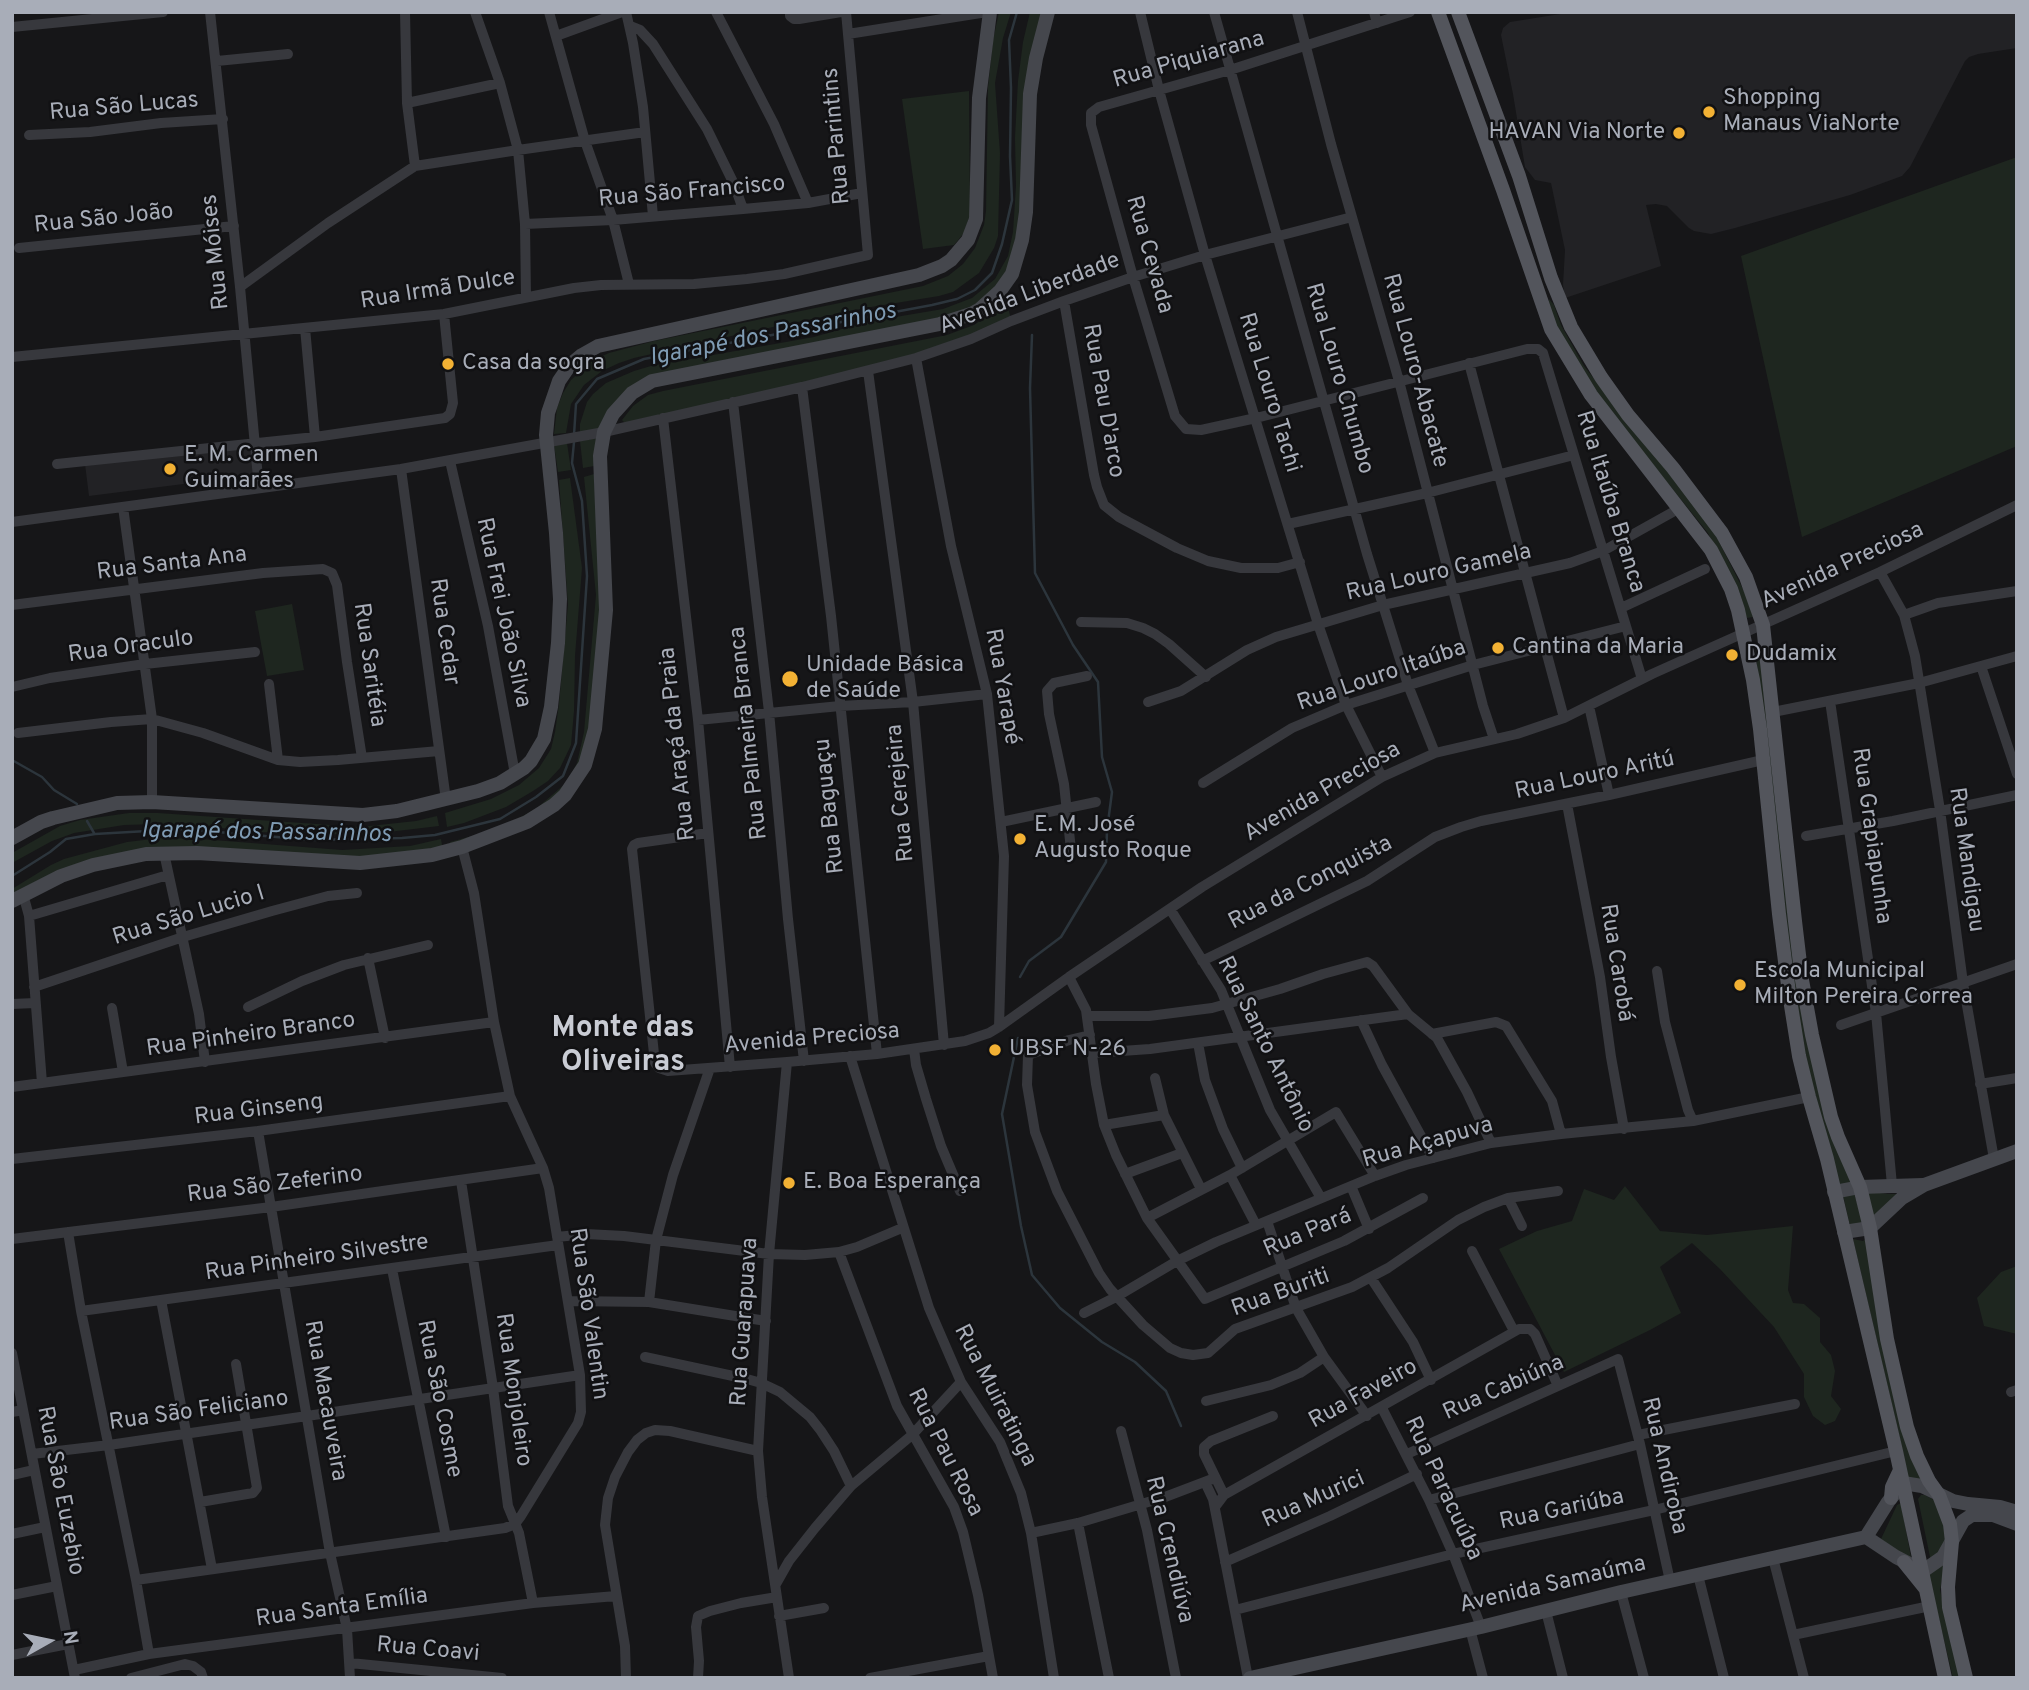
<!DOCTYPE html>
<meta charset="utf-8">
<style>
body{margin:0}
#map{position:relative;width:2029px;height:1690px;overflow:hidden;background:#161618;font-family:Overpass,sans-serif}
canvas{display:block}
.frame{position:absolute;inset:0;border:14px solid #a8adb8;pointer-events:none}
.north{position:absolute;left:14px;top:1606px;width:70px;height:70px;-webkit-text-stroke:5px #111113;paint-order:stroke;rotate:81deg;font-size:19px;font-weight:700;line-height:28px;text-align:center;color:#a8adb8}
.north::after{content:'';display:block;margin:auto;width:24px;height:32px;background:#a8adb8;clip-path:polygon(50% 0,100% 100%,50% 72%,0 100%)}
</style>
<div id="map">
<canvas width="2029" height="1690"></canvas>
<div class="frame"></div>
<div class="north">N</div>
</div>
<script>
const ctx = document.querySelector('canvas').getContext('2d');
ctx.lineJoin = 'round';
function paint(path, color) { ctx.fillStyle = color; ctx.fill(path, 'evenodd'); }
const shape = rows => new Path2D(rows.map(r => 'M' + r).join(''));
function strokePath(path, color, width, dash) { ctx.strokeStyle = color; ctx.lineWidth = width; ctx.lineCap = dash ? 'butt' : 'round'; ctx.setLineDash(dash || []); ctx.stroke(path); }
function label(font, color, halo, rows, align = 'center') {
  ctx.font = font + ' Overpass,sans-serif'; ctx.lineWidth = 5; ctx.setLineDash([]); ctx.textBaseline = 'middle'; ctx.strokeStyle = halo; ctx.fillStyle = color; for (const [text, x, y, turn = 0] of rows) {
    ctx.save(); ctx.translate(x, y); ctx.rotate((+turn || 0) * Math.PI / 180); ctx.textAlign = isNaN(turn) ? turn : align; if (halo) ctx.strokeText(text, 0, 0); ctx.fillText(text, 0, 0); ctx.restore();
  }
}
const built = shape([
 [1573,12,2017,12,2017,48,1978,54,1969,57,1965,61,1910,167,1902,176,1850,195,1735,228,1711,234,1694,231,1689,228,1667,206,1656,204,1646,205,1661,266,1565,298,1563,285,1565,250,1551,183,1535,180,1525,167,1513,94,1501,35,1503,28,1510,22],
 [250,448,254,475,89,496,85,464]
]);
const green = shape([
 [999,12,1011,12,1003,38,995,83,1000,153,998,236,994,248,979,273,953,292,939,296,865,308,749,332,634,358,619,363,602,371,584,385,571,404,566,433,554,434,557,408,563,393,571,380,593,360,609,353,654,341,923,286,948,276,963,264,975,248,984,225,986,211,988,87,993,40],
 [1030,12,1046,12,1022,223,1005,280,970,310,946,320,658,377,603,429,580,432,580,424,587,402,593,394,606,383,634,371,651,366,814,337,866,322,943,309,972,298,995,279,1008,256,1013,232,1016,186,1015,138,1018,81,1023,42],
 [969,91,970,215,964,233,954,245,923,249,902,99],
 [2017,157,2017,446,1802,537,1741,256],
 [1549,299,1554,305,1561,325,1584,366,1712,528,1746,595,1753,617,1747,618,1708,533,1583,378,1547,308],
 [1006,300,1011,319,918,356,627,425,622,420,633,406,648,395,663,391,947,335,974,325,996,310],
 [601,437,594,466,583,468,580,441],
 [567,443,571,470,558,472,554,445],
 [594,474,602,587,586,761,542,813,451,848,450,842,501,828,537,808,566,783,577,763,584,732,596,595,584,477],
 [570,478,582,568,575,656,574,711,571,745,560,768,548,781,533,791,506,807,464,823,447,827,445,813,491,799,519,785,539,768,551,749,555,732,559,704,568,605,559,480],
 [292,604,304,670,267,676,255,611],
 [1757,646,1759,646,1794,943,1854,1185,1838,1188,1805,1055,1793,991,1755,648],
 [129,813,158,813,360,827,416,821,437,816,439,826,363,835,256,832,204,826,158,824,124,825,74,833,52,841,12,863,12,853,60,826,80,820],
 [161,838,200,839,342,850,410,846,441,839,443,851,397,859,152,852,12,899,12,889,51,865,64,859,127,842],
 [1625,1186,1660,1231,1707,1235,1793,1226,1788,1290,1793,1303,1804,1304,1820,1318,1820,1342,1831,1355,1835,1371,1831,1396,1841,1409,1835,1421,1825,1425,1813,1416,1804,1397,1804,1374,1774,1327,1720,1269,1692,1243,1660,1267,1681,1313,1650,1330,1564,1372,1499,1249,1537,1231,1572,1221,1584,1189,1614,1200],
 [1866,1191,1888,1194,1898,1194,1872,1218],
 [1854,1192,1862,1221,1861,1225,1851,1226,1849,1222,1843,1195],
 [1867,1238,1911,1457,1923,1483,1908,1480,1901,1443,1853,1239,1863,1241],
 [2017,1266,2017,1334,1984,1326,1977,1298,2001,1272],
 [1921,1495,1925,1495,1936,1501,1949,1541,1934,1559,1930,1557,1918,1499],
 [1901,1503,1912,1563,1881,1539,1897,1505],
 [1945,1564,1940,1590,1960,1678,1953,1678,1928,1573]
]);
const stream = shape([
 [574,435,576,404,597,379,644,359,932,305,957,299,975,290,992,273,1002,244,1012,200,1010,156,1011,88,1009,40,1017,12],
 [12,760,42,777,54,790,77,804],
 [87,821,94,833],
 [12,876,50,852,66,839,95,834,182,829,312,840,402,838,435,835,500,819,536,797,563,776,576,743,587,576,582,501,572,463,574,442],
 [1020,977,1029,961,1061,937,1106,862,1107,830,1112,792,1102,757,1098,682,1073,645,1035,573,1030,388,1032,335],
 [1018,1038,1002,1114,1021,1226,1032,1275,1060,1308,1102,1342,1135,1362,1166,1391,1181,1426]
]);
const street = shape([
 [210,12,240,287,259,488],
 [405,12,407,103,415,166],
 [475,12,500,83,518,150,525,224,526,297],
 [549,12,585,141,613,220,629,284],
 [626,12,633,43,643,107,653,216],
 [716,12,774,124,808,203],
 [790,12,790,16,794,19,799,19,841,12],
 [1140,12,1159,90,1205,255,1318,624,1346,705,1382,777],
 [1214,12,1367,554,1408,685,1435,753],
 [1297,12,1331,144,1399,381,1483,706,1494,739],
 [1374,12,1377,23],
 [1410,12,1230,70,1099,107,1091,113,1091,125,1133,277,1175,416,1186,429,1201,430,1256,418,1527,349,1538,349,1543,353,1642,679],
 [630,26,640,30,653,44,707,129,734,184,743,209],
 [12,27,163,12],
 [848,34,987,12],
 [556,36,622,12],
 [217,61,288,54],
 [407,103,500,83],
 [29,135,90,132,161,123,223,119],
 [525,224,613,220,743,209,808,203,862,193],
 [19,248,234,226],
 [240,287,328,223,415,166,518,150,645,132],
 [1064,301,1094,475,1097,487,1104,505,1119,517,1177,548,1208,561,1241,568,1278,568,1300,562],
 [305,328,315,437],
 [12,357,444,314,574,288,601,285,694,284,747,279,784,274,868,255,846,12],
 [916,358,951,546,987,694,1004,856,999,1027],
 [1469,363,1564,718],
 [868,371,913,702,944,1045],
 [802,387,831,616,877,1054],
 [733,402,769,712,788,919,804,1061],
 [663,418,698,720,730,1067],
 [450,461,488,626,515,774],
 [57,464,315,437,445,418,450,414,453,403,444,314],
 [401,469,446,800],
 [123,507,152,719,152,802],
 [12,522,401,469,604,432,802,387,916,358,971,339,1011,321,1064,301,1133,277,1205,255,1352,217],
 [1288,524,1427,493,1574,455],
 [1880,572,1904,615,1915,656,1940,810,1963,983,1994,1159],
 [12,605,263,573,323,569,332,573,337,585,347,662,362,758],
 [1621,608,1705,569],
 [1904,615,1938,603,2017,591],
 [1081,622,1127,623,1143,628,1155,634,1169,644,1206,677],
 [1981,666,2017,774],
 [269,684,278,760],
 [12,687,50,678,145,664,255,652],
 [1830,701,1876,1013,1892,1185],
 [1148,702,1181,691,1247,650,1276,637,1383,605,1570,563,1603,551,1680,508],
 [1589,706,1609,795],
 [1773,712,1919,683,2017,656],
 [698,720,840,706,913,702,987,694],
 [18,733,111,722,152,719,203,733,278,760,300,762,338,760,439,751],
 [1203,783,1292,728,1346,705,1473,665,1626,626],
 [1567,804,1600,977,1611,1057,1624,1129],
 [1001,822,1096,802],
 [708,833,638,843,634,845,632,849,655,1063,659,1068,668,1071,787,1062,877,1054,965,1041,989,1033,999,1027,1069,977,1202,887,1382,777,1435,753,1517,734,1564,718,1652,674,1880,572,2017,505],
 [1806,836,1893,821,2017,795],
 [1071,850,1064,784,1049,714,1047,691,1054,683,1087,676],
 [164,853,199,1014,205,1062],
 [23,894,29,916,42,1083],
 [1170,909,1221,990,1270,1110,1321,1198],
 [29,916,168,875],
 [368,958,385,1038],
 [1202,961,1367,881,1435,837,1461,827,1481,821,1609,795,1763,760],
 [1657,971,1665,1022,1688,1110,1693,1121],
 [1069,977,1086,1010,1096,1084,1104,1125,1116,1155,1147,1218,1205,1299,1344,1241,1423,1198],
 [34,987,183,937,272,911,328,896,357,893],
 [12,1004,35,1003],
 [248,1007,302,981,344,965,428,945],
 [112,1008,123,1072],
 [1088,1016,1149,1016,1212,1008,1280,989,1323,974,1367,962,1373,966,1408,1014,1437,1038,1467,1092,1491,1143],
 [1361,1020,1382,1065,1433,1158],
 [1841,1025,2017,964],
 [1432,1034,1496,1022,1506,1026,1552,1101,1561,1134],
 [1090,1035,1069,1040,1028,1055,1027,1085,1035,1132,1057,1191,1099,1273,1110,1289,1143,1325,1170,1348,1181,1353,1193,1355,1208,1353,1235,1329,1352,1287,1388,1268,1458,1220,1484,1207,1508,1198,1558,1191],
 [1198,1043,1205,1080,1223,1129,1242,1168],
 [914,1049,916,1065,926,1099,941,1146,960,1191],
 [1093,1053,1150,1049,1408,1014],
 [850,1056,929,1308,961,1382,1000,1442,1021,1493,1031,1533,1054,1678],
 [787,1062,769,1254,758,1451,762,1497,789,1678],
 [1155,1078,1164,1115,1201,1189],
 [1980,1084,2017,1078],
 [12,1087,494,1022],
 [1104,1125,1164,1115],
 [258,1131,330,1553,347,1629,350,1678],
 [12,1159,258,1131,510,1096],
 [1125,1174,1182,1153],
 [1230,1175,1256,1225],
 [461,1181,493,1388,508,1506,519,1533,533,1603],
 [1351,1186,1369,1229],
 [1508,1198,1522,1226],
 [1147,1218,1230,1175,1336,1112,1375,1176],
 [1267,1221,1296,1308,1324,1357,1367,1416],
 [68,1232,81,1311,136,1580,149,1654],
 [557,1237,586,1234,624,1236,769,1254,805,1255,839,1252,857,1247,902,1228],
 [12,1239,271,1207,543,1168],
 [1472,1251,1514,1331],
 [839,1252,897,1406,954,1507,963,1532,978,1595,993,1678],
 [392,1269,446,1537],
 [1371,1278,1413,1342,1431,1380],
 [161,1300,212,1569],
 [568,1301,649,1302,766,1321],
 [649,1302,656,1240,673,1175,710,1068],
 [81,1311,558,1245],
 [1084,1313,1116,1297,1177,1261,1216,1242,1375,1176,1406,1165,1491,1143,1561,1134,1693,1121,1809,1097],
 [12,1353,75,1678],
 [645,1357,747,1379,761,1383,780,1392,810,1417,821,1431,834,1451,851,1486],
 [2011,1392,2017,1390],
 [1206,1401,1271,1385,1300,1373,1324,1357],
 [1382,1408,1429,1500,1453,1554,1481,1627],
 [12,1412,23,1410],
 [1121,1431,1147,1530,1176,1678],
 [1638,1435,1795,1404],
 [32,1454,109,1445,307,1416,580,1375],
 [1407,1454,1618,1359,1640,1444,1670,1581],
 [12,1475,34,1470],
 [1205,1482,1213,1499,1248,1678],
 [1224,1495,1204,1454,1204,1447,1211,1441,1273,1416],
 [1429,1500,1640,1444],
 [200,1502,253,1493,257,1488,236,1364],
 [1215,1507,1224,1495,1519,1329,1530,1329,1535,1334,1558,1386],
 [1078,1523,1109,1678],
 [1031,1533,1078,1523,1165,1497,1215,1478],
 [12,1534,45,1527],
 [1773,1558,1804,1678],
 [1225,1562,1330,1516,1417,1474],
 [1698,1575,1724,1678],
 [136,1580,505,1528,515,1524,521,1516,578,1423,581,1412,580,1375,549,1188,543,1168,510,1096,494,1022,474,893,462,847],
 [776,1584,789,1561,815,1528,851,1486,912,1435,961,1382],
 [1621,1592,1644,1678],
 [12,1595,57,1586],
 [1235,1610,1453,1554,1654,1510,1896,1451],
 [1546,1611,1563,1678],
 [779,1616,824,1608],
 [1470,1629,1483,1678],
 [1793,1635,1930,1606],
 [12,1655,68,1644],
 [350,1663,502,1678],
 [74,1670,149,1654,533,1603,616,1596],
 [131,1678,185,1664,193,1666,201,1672,203,1678],
 [626,1678,625,1646,605,1525,608,1498,615,1477,628,1452,637,1440,646,1433,655,1430,670,1431,758,1451],
 [698,1678,699,1661,696,1627,698,1616,710,1611,741,1603,777,1597],
 [870,1678,989,1656]
]);
const secondary = shape([
 [12,838,41,822,53,818,117,803,152,802,363,815,397,811,478,791,500,783,524,768,531,761,544,739,551,707,558,643,560,599,556,533,546,435,548,413,559,381,570,365,582,355,598,346,919,275,942,266,951,260,968,240,976,219,979,98,990,12],
 [12,901,61,876,93,865,146,854,197,853,360,863,432,855,462,847,527,822,554,805,565,795,585,765,595,729,606,610,600,456,604,432,613,414,632,393,652,381,940,324,971,314,980,309,1000,291,1012,274,1022,240,1026,212,1030,94,1036,58,1048,12],
 [1834,1192,1860,1187,1923,1185],
 [1844,1232,1870,1228,1902,1198,1924,1185,2017,1151],
 [1866,1537,1888,1502,1903,1483,1922,1486,1953,1501,1968,1504,2000,1507,2017,1512],
 [1250,1678,1481,1627,1621,1592,1866,1537,1896,1557,1923,1571,1943,1557,1963,1521,1972,1515,1993,1515,2017,1524]
]);
const primary = shape([
 [1438,12,1503,190,1551,329,1591,395,1711,550,1731,589,1738,610,1753,680,1760,729,1779,914,1789,993,1799,1056,1809,1097,1827,1159,1896,1451,1945,1678],
 [1458,12,1519,176,1551,278,1571,327,1601,377,1628,415,1673,468,1722,533,1746,577,1763,625,1795,921,1802,980,1812,1035,1831,1117,1838,1137,1860,1187,1870,1228,1887,1339,1907,1427,1917,1456,1929,1481,1939,1495,1950,1524,1952,1542,1948,1587,1949,1607,1966,1678],
 [1891,1498,1892,1487,1900,1470],
 [1904,1562,1925,1588]
]);
const markers = [
 [1709,112,7,"#f2b134"],
 [1679,133,7,"#f2b134"],
 [448,364,7,"#f2b134"],
 [170,469,7,"#f2b134"],
 [1498,648,7,"#f2b134"],
 [1732,655,7,"#f2b134"],
 [790,679,9,"#f2b134"],
 [1020,839,7,"#f2b134"],
 [1740,985,7,"#f2b134"],
 [995,1050,7,"#f2b134"],
 [789,1183,7,"#f2b134"]
];
const streetNames = [
 ["Rua Piquiarana",1189,61,-16],
 ["Rua São Lucas",124,108,-5],
 ["Rua Parintins",838,136,-95],
 ["Rua São Francisco",692,193,-5],
 ["Rua São João",104,220,-6],
 ["Rua Móises",217,252,-96],
 ["Rua Cevada",1148,255,74],
 ["Rua Irmã Dulce",438,291,-9],
 ["Avenida Liberdade",1030,295,-21],
 ["Rua Louro-Abacate",1414,371,75],
 ["Rua Louro Chumbo",1338,379,74],
 ["Rua Louro Tachi",1268,393,73],
 ["Rua Pau D'arco",1102,401,80],
 ["Rua Itaúba Branca",1609,502,73],
 ["Rua Santa Ana",172,565,-7],
 ["Avenida Preciosa",1843,567,-25],
 ["Rua Louro Gamela",1439,574,-13],
 ["Rua Frei João Silva",502,613,78],
 ["Rua Cedar",443,632,82],
 ["Rua Oraculo",131,648,-8],
 ["Rua Saritéia",368,665,82],
 ["Rua Louro Itaúba",1382,677,-19],
 ["Rua Yarapé",1001,687,80],
 ["Rua Palmeira Branca",750,733,-96],
 ["Rua Araçá da Praia",679,744,-96],
 ["Rua Louro Aritú",1595,777,-12],
 ["Rua Cerejeira",902,793,-95],
 ["Avenida Preciosa",1323,793,-30],
 ["Rua Baguaçu",831,806,-96],
 ["Rua Grapiapunha",1870,836,82],
 ["Rua Mandigau",1965,860,82],
 ["Rua da Conquista",1311,884,-27],
 ["Rua São Lucio I",189,917,-17],
 ["Rua Carobá",1615,963,81],
 ["Rua Pinheiro Branco",251,1036,-8],
 ["Avenida Preciosa",812,1040,-5],
 ["Rua Santo Antônio",1264,1045,64],
 ["Rua Ginseng",259,1111,-7],
 ["Rua Açapuva",1428,1144,-16],
 ["Rua São Zeferino",275,1186,-7],
 ["Rua Pará",1308,1234,-23],
 ["Rua Pinheiro Silvestre",317,1259,-8],
 ["Rua Buriti",1281,1294,-20],
 ["Rua São Valentin",587,1314,82],
 ["Rua Guarapuava",746,1322,-86],
 ["Rua Cabiúna",1504,1389,-24],
 ["Rua Monjoleiro",512,1390,82],
 ["Rua Faveiro",1364,1395,-29],
 ["Rua Muiratinga",994,1396,63],
 ["Rua São Cosme",438,1399,79],
 ["Rua Macauveira",324,1401,80],
 ["Rua São Feliciano",199,1412,-8],
 ["Rua Pau Rosa",944,1453,63],
 ["Rua Andiroba",1663,1466,77],
 ["Rua Paracuúba",1442,1489,65],
 ["Rua São Euzebio",59,1491,79],
 ["Rua Murici",1314,1501,-24],
 ["Rua Gariúba",1562,1511,-12],
 ["Rua Crendiúva",1168,1550,77],
 ["Avenida Samaúma",1553,1586,-13],
 ["Rua Santa Emília",342,1609,-8],
 ["Rua Coavi",428,1651,5]
];
const poiNames = [
 ["Shopping",1723,99],
 ["Manaus ViaNorte",1723,125],
 ["HAVAN Via Norte",1665,133,"right"],
 ["Casa da sogra",462,364],
 ["E. M. Carmen",184,456],
 ["Guimarães",184,482],
 ["Cantina da Maria",1512,648],
 ["Dudamix",1746,655],
 ["Unidade Básica",806,666],
 ["de Saúde",806,692],
 ["E. M. José",1034,826],
 ["Augusto Roque",1034,852],
 ["Escola Municipal",1754,972],
 ["Milton Pereira Correa",1754,998],
 ["UBSF N-26",1009,1050],
 ["E. Boa Esperança",803,1183]
];
const waterNames = [
 ["Igarapé dos Passarinhos",773,336,-11],
 ["Igarapé dos Passarinhos",266,834,1]
];
const districtNames = [
 ["Monte das",623,1030],
 ["Oliveiras",623,1064]
];
paint(built, '#222225');
paint(green, '#1e261f');
strokePath(stream, '#2c353c', 2.5);
strokePath(street, '#37383d', 10);
strokePath(secondary, '#45474d', 14);
strokePath(primary, '#53555c', 14);
for (const [x, y, r, color] of markers) { const dot = new Path2D(); dot.arc(x, y, r, 0, 2 * Math.PI); ctx.fillStyle = color; ctx.fill(dot); strokePath(dot, '#111113', 2.5); }
label('23px', '#a8adb8', '#111113', streetNames);
label('23px', '#a8adb8', '#111113', poiNames, 'left');
label('italic 24px', '#7f9bb3', '#111113', waterNames);
label('bold 30px', '#c9ccd4', '#111113', districtNames);
</script>
